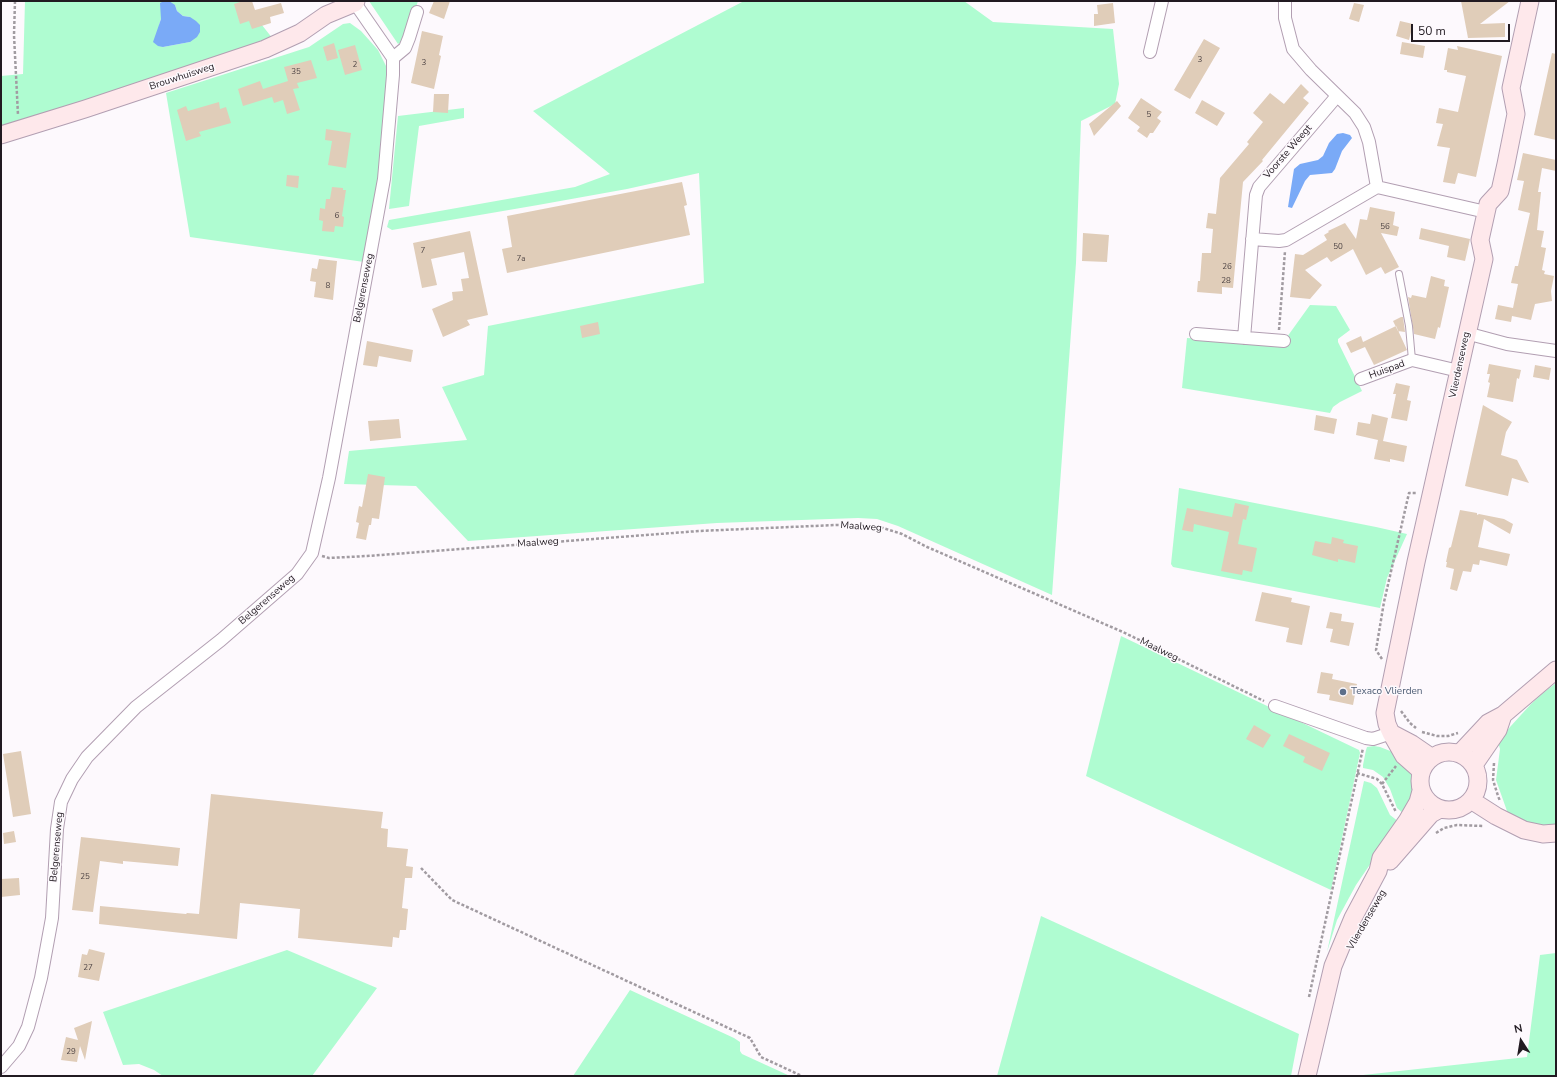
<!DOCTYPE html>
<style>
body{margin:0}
#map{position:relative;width:1557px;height:1077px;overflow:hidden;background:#fdf9fd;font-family:"Nunito Sans",sans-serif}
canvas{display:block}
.frame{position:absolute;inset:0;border:2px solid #211a21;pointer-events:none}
.north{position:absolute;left:1501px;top:1021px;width:40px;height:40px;-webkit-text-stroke:3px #fdf9fd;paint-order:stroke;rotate:348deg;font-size:11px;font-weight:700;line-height:16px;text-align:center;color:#211a21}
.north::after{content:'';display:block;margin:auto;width:14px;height:18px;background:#211a21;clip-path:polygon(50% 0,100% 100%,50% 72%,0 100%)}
.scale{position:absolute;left:1411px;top:24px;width:99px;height:18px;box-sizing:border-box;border:2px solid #211a21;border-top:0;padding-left:5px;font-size:12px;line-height:14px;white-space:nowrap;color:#211a21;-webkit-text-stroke:3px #fdf9fd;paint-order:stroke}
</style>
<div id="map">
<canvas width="1557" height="1077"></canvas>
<div class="frame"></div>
<div class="north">N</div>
<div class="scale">50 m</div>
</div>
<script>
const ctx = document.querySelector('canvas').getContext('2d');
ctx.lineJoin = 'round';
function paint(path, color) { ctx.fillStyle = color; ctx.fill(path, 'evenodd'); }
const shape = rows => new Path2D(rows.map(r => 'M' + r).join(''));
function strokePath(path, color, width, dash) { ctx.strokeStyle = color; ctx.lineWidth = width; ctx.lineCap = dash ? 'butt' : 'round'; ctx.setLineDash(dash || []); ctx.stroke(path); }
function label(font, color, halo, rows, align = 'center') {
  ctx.font = font + ' "Nunito Sans",sans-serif'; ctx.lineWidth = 3; ctx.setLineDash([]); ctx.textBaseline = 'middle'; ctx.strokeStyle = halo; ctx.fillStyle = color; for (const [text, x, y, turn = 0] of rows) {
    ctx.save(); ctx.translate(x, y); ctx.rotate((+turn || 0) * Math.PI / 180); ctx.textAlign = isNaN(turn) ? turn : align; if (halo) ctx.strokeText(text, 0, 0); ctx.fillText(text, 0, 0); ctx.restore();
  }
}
const green = shape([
 [25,1,243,1,273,39,1,128,1,76,23,74],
 [175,5,177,11,183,16,190,17,190,42,163,47,159,25,161,19],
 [369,1,418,1,407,35,403,41,398,44],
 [744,1,964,1,993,22,1113,29,1119,84,1115,104,1081,121,1076,263,1052,595,898,526,877,519,858,518,717,523,468,541,416,486,344,484,349,451,467,440,442,387,484,375,488,326,704,283,699,173,627,189,538,205,392,230,387,227,389,220,575,187,610,174,533,111],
 [350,23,361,31,378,50,388,70,380,171,364,262,190,237,166,93,309,47,343,24],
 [464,108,464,118,419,126,409,206,389,209,398,116],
 [1310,305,1336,306,1350,330,1338,339,1338,342,1362,391,1340,402,1333,407,1330,413,1182,388,1187,338,1287,345,1287,337],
 [1179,488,1376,527,1407,534,1387,578,1380,608,1173,567,1171,564],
 [1121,636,1359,750,1360,753,1331,890,1086,776],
 [1556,683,1556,827,1539,827,1513,819,1507,811,1496,780,1500,749,1498,742,1510,727,1531,704,1543,693],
 [1374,746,1380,747,1398,754,1408,763,1413,778,1414,791,1405,815,1397,808,1390,789,1383,777,1373,770,1363,768,1363,765,1366,750,1367,747],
 [1364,781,1371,783,1377,788,1390,815,1399,822,1356,885,1337,920,1327,952],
 [1041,916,1299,1034,1291,1076,997,1076],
 [287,950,377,988,312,1076,163,1076,154,1070,139,1064,123,1065,103,1012],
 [1556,953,1556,1076,1354,1076,1527,1057,1540,955],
 [630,990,734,1038,740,1042,740,1051,742,1054,790,1076,573,1076]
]);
const water = shape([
 [164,1,169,1,175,5,177,11,183,16,190,17,196,21,200,25,200,32,197,37,190,42,163,47,158,46,153,42,161,19,160,3],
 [1343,133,1350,135,1352,138,1342,151,1335,169,1332,173,1310,175,1305,181,1292,208,1288,207,1294,169,1300,164,1318,160,1323,156,1329,143,1337,134]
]);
const building = shape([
 [243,1,252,1,255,10,281,3,284,13,270,17,271,23,252,29,249,21,240,24,234,4],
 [434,1,450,1,444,19,429,13],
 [1461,1,1510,1,1480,24,1505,23,1505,37,1468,38],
 [1113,3,1115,23,1094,26,1094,14,1098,14,1097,5],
 [1354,3,1364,5,1359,22,1349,19],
 [1400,21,1413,24,1409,40,1396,36],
 [422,31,443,36,439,55,441,56,434,89,411,83],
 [1204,39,1220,48,1190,99,1174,90],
 [1402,42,1425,46,1423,58,1400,54],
 [334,43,338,58,327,61,323,47],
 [355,45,362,70,345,75,338,50],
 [1457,46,1502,56,1476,177,1458,173,1455,184,1443,182,1450,148,1437,146,1443,124,1436,123,1439,108,1458,112,1466,76,1447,72,1447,70,1444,70,1448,48,1458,50],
 [1552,53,1556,54,1556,140,1534,135],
 [311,60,317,78,297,83,299,88,293,89,300,110,287,114,283,100,274,103,272,97,243,106,238,89,260,81,263,89,288,81,284,67],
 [1301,84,1309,92,1303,98,1309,103,1262,160,1263,161,1243,182,1233,288,1222,287,1222,294,1197,292,1198,281,1200,281,1202,253,1211,253,1213,229,1206,228,1208,213,1216,214,1220,178,1249,144,1247,142,1263,122,1253,113,1270,93,1284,104],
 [434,94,449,94,448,113,433,112],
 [1141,98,1162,112,1157,118,1161,121,1153,133,1150,133,1147,138,1137,131,1140,127,1128,118],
 [1202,100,1225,113,1217,126,1195,113],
 [1117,101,1121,106,1094,136,1089,124],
 [219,102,220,109,226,107,231,123,199,132,201,136,186,141,177,110,186,106,188,111],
 [326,129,351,133,346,168,328,165,332,141,325,140],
 [1523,153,1556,160,1556,171,1542,168,1538,192,1541,192,1537,230,1544,231,1541,247,1546,248,1542,270,1545,271,1544,274,1554,276,1551,291,1552,301,1535,304,1531,320,1512,316,1511,322,1495,319,1498,305,1513,308,1518,284,1511,283,1515,266,1518,266,1530,213,1518,210,1524,181,1517,180],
 [287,175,299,176,298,188,286,186],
 [682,182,687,205,684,206,690,235,507,273,502,249,512,247,507,216],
 [332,187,343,188,343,190,346,190,342,216,344,217,343,227,335,226,334,232,322,231,323,221,319,220,320,208,325,209,326,199,330,199],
 [1370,207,1395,212,1393,225,1399,227,1397,236,1381,233,1399,267,1385,274,1381,267,1366,275,1353,249,1331,262,1327,257,1305,270,1322,285,1310,299,1290,297,1295,254,1303,255,1327,240,1324,235,1329,232,1328,231,1345,223,1356,239,1360,219,1367,220],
 [1421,228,1470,239,1465,261,1447,257,1449,246,1419,239],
 [470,231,488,315,467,320,470,325,443,337,432,309,453,300,452,292,463,291,461,279,469,278,464,252,431,259,437,285,422,288,413,243],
 [1083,233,1109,235,1107,262,1082,261],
 [319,259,337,261,333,300,314,297,316,282,310,281,312,268,317,269],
 [1431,276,1445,280,1444,286,1449,287,1440,328,1438,327,1435,339,1414,334,1408,297,1411,298,1412,295,1426,298],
 [1401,317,1403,317,1405,332,1398,331,1393,321],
 [598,322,600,334,582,338,580,326],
 [1396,326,1407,350,1374,365,1365,347,1351,353,1346,343,1361,336,1363,342],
 [367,341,413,350,411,362,379,356,377,367,363,365],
 [1489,364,1521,370,1519,379,1517,378,1513,402,1487,397,1490,383,1488,382,1490,374,1487,374],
 [1535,365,1551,368,1549,380,1533,377],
 [1396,383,1410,386,1407,400,1411,401,1407,421,1391,418,1396,394,1393,394],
 [1483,405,1512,422,1506,432,1501,455,1517,460,1529,483,1512,478,1508,496,1465,486],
 [1372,414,1388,418,1383,441,1407,446,1404,462,1390,459,1390,462,1374,459,1378,440,1356,435,1358,422,1370,424],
 [1316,415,1337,419,1334,434,1314,430],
 [399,419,401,438,370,441,368,421],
 [368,474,385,477,379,519,372,518,371,525,369,525,366,540,356,538,359,523,356,522,359,506,362,507],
 [1235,503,1249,506,1246,520,1243,519,1238,544,1257,548,1252,572,1243,570,1242,575,1221,571,1229,532,1194,524,1193,532,1182,530,1187,508,1232,517],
 [1460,510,1477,513,1477,515,1479,514,1504,519,1513,524,1510,534,1484,519,1478,547,1510,554,1507,566,1480,560,1479,565,1473,564,1471,572,1463,571,1457,591,1450,589,1454,569,1446,567,1447,562,1446,562,1449,548,1451,547],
 [1332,537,1344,540,1343,543,1358,546,1355,563,1338,559,1338,562,1312,555,1315,541,1331,544],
 [1262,592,1292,598,1291,602,1310,606,1302,645,1286,642,1289,628,1255,621],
 [1330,612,1342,614,1341,621,1354,623,1349,646,1330,642,1333,629,1326,628],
 [1321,672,1333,674,1332,679,1357,684,1353,705,1329,700,1330,695,1317,693],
 [1254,725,1271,735,1263,748,1246,739],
 [1289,734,1330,753,1322,771,1303,762,1305,757,1283,746],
 [21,751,31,814,13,817,3,754],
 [211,794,383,812,381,828,388,829,387,847,408,849,406,866,413,867,412,878,405,878,402,908,408,909,406,930,400,930,399,938,393,937,392,947,298,938,300,909,240,903,237,939,99,924,100,906,186,914,187,913,199,914],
 [14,831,16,842,4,844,3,833],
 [81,837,180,848,178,866,123,861,123,864,100,861,93,912,72,910],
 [19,878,20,895,1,897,1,879],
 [89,949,105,953,99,981,78,977,82,954,87,955],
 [92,1021,85,1060,80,1046,77,1062,61,1060,66,1037,78,1040,74,1028]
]);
const path = shape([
 [15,1,14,35,18,115],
 [1279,330,1285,251],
 [322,556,329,558,367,556,699,531,836,525,866,526,883,528,902,534,927,547,1123,632,1264,701],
 [1382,659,1376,650,1384,602,1409,493,1417,493],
 [1401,711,1410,723,1416,728],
 [1422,732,1437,736,1448,736,1458,733],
 [1494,763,1493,780,1498,796,1500,801],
 [1357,773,1377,779,1382,784,1396,812],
 [1382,784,1396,766],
 [1436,833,1444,828,1457,825,1483,826],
 [421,868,452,900,750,1038,761,1057,802,1076],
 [1309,997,1363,748]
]);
const lane = shape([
 [1399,274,1409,326,1412,360]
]);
const street = shape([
 [1285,1,1285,18,1293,49,1311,70,1355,113,1364,127,1369,142,1377,187],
 [1150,52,1162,1],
 [393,58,405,48,409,38,417,12],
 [1252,239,1279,241,1286,240,1377,187,1486,212],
 [1466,333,1507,344,1556,351],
 [1196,334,1284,341],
 [1244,338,1256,195,1259,187,1337,96],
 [1361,379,1412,360,1459,371],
 [1275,706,1366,738,1373,739,1391,733],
 [1,1067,19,1046,28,1027,41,978,52,918,57,829,61,802,72,779,87,757,136,707,221,640,297,574,312,553,329,478,384,179,393,75,393,58,355,3]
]);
const secondary = shape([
 [1,135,85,109,265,49,300,33,326,15,355,3,356,1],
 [1391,733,1412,744,1431,757],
 '1420 781a29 29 0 1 1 58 0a29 29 0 1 1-58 0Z',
 [1460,753,1488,723,1503,715,1556,670],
 [1474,765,1498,730,1503,715],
 [1421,771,1404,756,1391,733,1387,724,1385,713,1416,562,1484,259,1480,240,1488,204,1500,191,1506,164,1516,114,1511,88,1530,1],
 [1471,800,1496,816,1524,830,1543,834,1556,833],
 [1390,861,1431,814,1440,809],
 [1307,1076,1333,966,1353,918,1378,871,1381,858,1407,821,1418,802,1421,791]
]);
const markers = [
 [1343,692,4,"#5c6f8a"]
];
const numberNames = [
 ["3",1200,60],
 ["3",424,63],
 ["2",355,65],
 ["35",296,72],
 ["5",1149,115],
 ["6",337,216],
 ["56",1385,227],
 ["50",1338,247],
 ["7",423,251],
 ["7a",521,259],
 ["26",1227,267],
 ["28",1226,281],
 ["8",328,286],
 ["25",85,877],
 ["27",88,968],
 ["29",71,1052]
];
const streetNames = [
 ["Brouwhuisweg",182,77,-18],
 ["Voorste Weegt",1288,152,-49],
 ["Belgerenseweg",364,288,-79],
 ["Vlierdenseweg",1460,365,-78],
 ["Huispad",1387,370,-20],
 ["Maalweg",861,527,4],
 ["Maalweg",538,543,-4],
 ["Belgerenseweg",267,600,-41],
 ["Maalweg",1159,650,26],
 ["Belgerenseweg",57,847,-85],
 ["Vlierdenseweg",1367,920,-60]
];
const serviceNames = [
 ["Texaco Vlierden",1351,692]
];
paint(green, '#affcd1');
paint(water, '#7aaaf7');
paint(building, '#e0cdb9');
strokePath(lane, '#b29fb2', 8);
strokePath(street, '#b29fb2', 14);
strokePath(secondary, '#b29fb2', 19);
strokePath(path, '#a19ba1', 2.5, [3, 2]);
strokePath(lane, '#fff', 6);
strokePath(street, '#fff', 12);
strokePath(secondary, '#fee8eb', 17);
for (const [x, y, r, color] of markers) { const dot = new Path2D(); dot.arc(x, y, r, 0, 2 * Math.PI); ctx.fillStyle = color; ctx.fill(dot); strokePath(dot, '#fdf9fd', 1.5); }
label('8px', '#514747', null, numberNames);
label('10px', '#211a21', '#fdf9fd', streetNames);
label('10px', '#4e5e75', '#fdf9fd', serviceNames, 'left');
</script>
